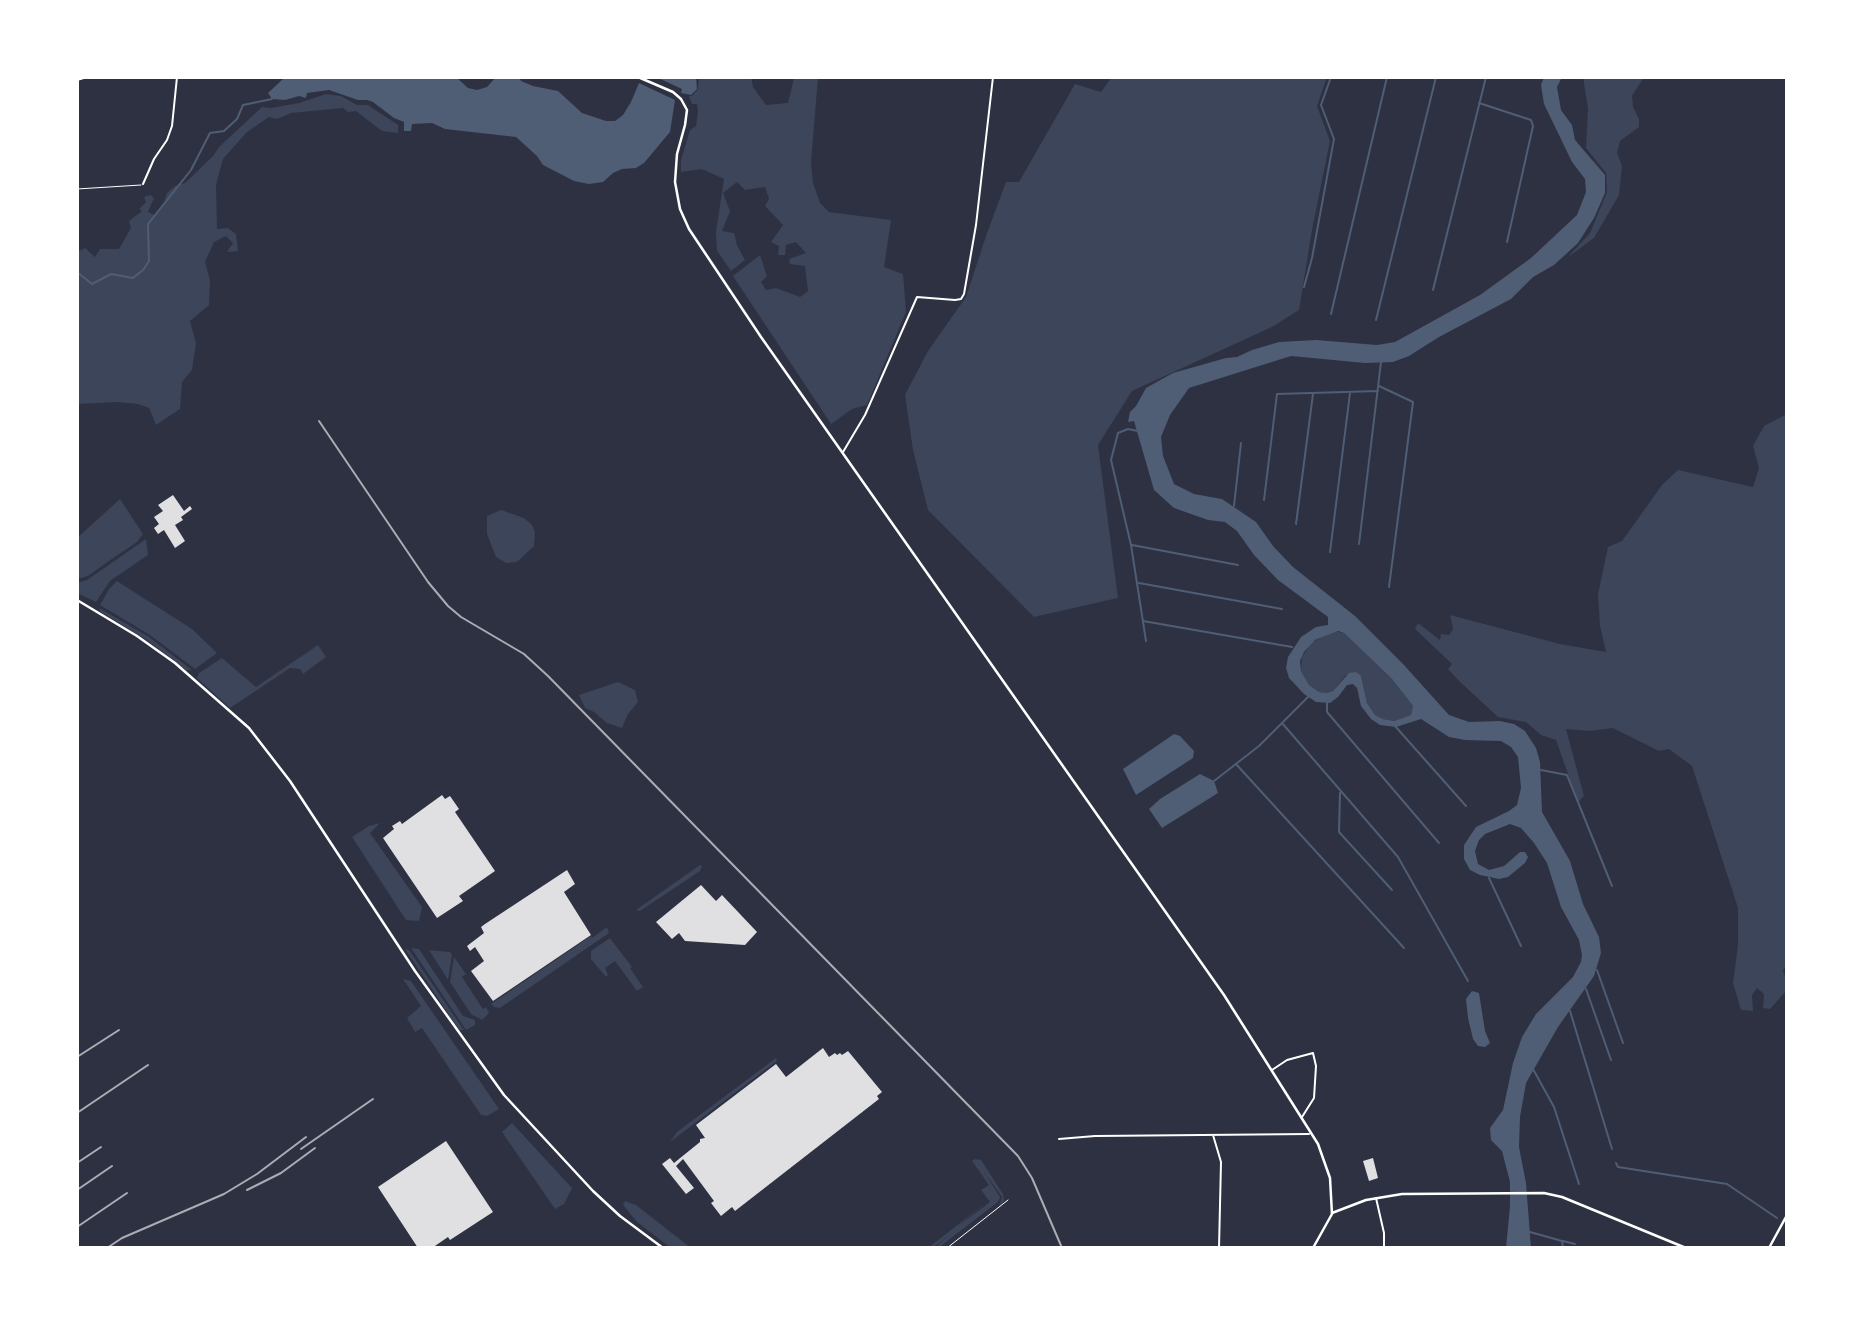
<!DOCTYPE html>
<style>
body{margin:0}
#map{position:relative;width:1864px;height:1325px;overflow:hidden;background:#2d3142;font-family:Raleway,sans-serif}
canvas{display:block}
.frame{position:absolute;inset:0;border:79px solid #fff;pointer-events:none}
</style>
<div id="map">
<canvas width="1864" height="1325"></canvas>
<div class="frame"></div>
</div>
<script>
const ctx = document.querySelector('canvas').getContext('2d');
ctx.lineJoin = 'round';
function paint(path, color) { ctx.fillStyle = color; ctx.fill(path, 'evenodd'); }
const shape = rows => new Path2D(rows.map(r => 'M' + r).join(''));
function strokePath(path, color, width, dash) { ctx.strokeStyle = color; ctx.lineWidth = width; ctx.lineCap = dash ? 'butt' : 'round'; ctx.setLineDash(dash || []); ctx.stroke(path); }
const green = shape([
 [699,77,751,77,753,87,766,105,788,103,794,78,818,77,811,163,813,183,820,203,829,212,891,220,884,267,903,274,906,312,867,405,852,409,831,424,733,276,760,255,767,276,761,282,766,290,776,288,800,297,808,291,805,266,790,264,789,259,806,253,796,242,786,245,785,255,778,255,779,246,771,242,783,225,765,206,769,199,765,187,745,190,737,182,723,193,730,211,722,231,734,233,737,245,745,260,731,271,717,251,716,232,724,179,702,169,681,172,681,160,690,130,696,126,698,111,697,104,692,104,689,96,692,96,698,89],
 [1112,77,1327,77,1317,106,1330,141,1312,230,1299,310,1272,327,1132,391,1098,445,1118,598,1034,617,928,510,913,450,905,395,928,351,966,297,987,233,1006,182,1019,182,1075,84,1101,92],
 [1583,77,1644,77,1632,96,1633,107,1639,119,1639,127,1620,141,1617,153,1622,166,1619,195,1594,238,1567,258,1590,233,1607,192,1606,173,1586,148,1588,109],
 [326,94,341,96,357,105,368,105,398,125,398,133,382,131,356,111,348,112,343,108,291,113,277,119,269,117,247,132,223,159,216,185,217,229,228,228,236,234,238,251,227,252,233,243,226,236,214,242,205,262,210,280,209,305,190,321,196,343,192,370,182,382,180,409,156,425,149,408,138,404,118,402,77,404,79,374,77,369,77,252,85,248,95,257,100,249,119,249,131,228,129,221,142,211,139,209,146,202,144,197,151,195,154,198,148,212,154,215,163,206,167,193,175,186,185,183,213,156,219,147,262,107,271,108,299,103],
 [1785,415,1787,417,1787,962,1783,971,1787,981,1787,990,1770,1009,1763,1008,1764,994,1757,988,1752,995,1753,1011,1741,1010,1733,983,1738,945,1738,908,1692,766,1669,749,1659,751,1613,728,1590,731,1566,729,1584,796,1578,802,1556,740,1541,735,1526,722,1498,717,1459,681,1448,669,1452,664,1415,629,1418,623,1440,640,1441,634,1449,635,1453,629,1450,615,1560,644,1606,652,1600,626,1598,594,1608,547,1622,541,1662,485,1678,470,1753,487,1759,468,1753,446,1764,426],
 [120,499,143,534,137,542,106,563,88,576,77,579,77,538],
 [501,510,524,518,532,525,535,532,534,546,517,562,506,563,496,557,487,534,487,516],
 [146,539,148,555,110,581,96,602,77,593,77,583,87,580],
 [117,581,192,629,217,653,195,669,150,635,100,605,109,589],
 [99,608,149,637,192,670,186,670,147,640,101,612],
 [1334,631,1344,633,1392,679,1413,706,1411,715,1394,721,1383,719,1375,715,1367,703,1361,676,1346,675,1333,691,1327,693,1319,692,1309,685,1301,671,1302,657,1311,643],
 [318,645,326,657,303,674,300,669,290,668,230,708,197,678,199,673,222,658,256,687],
 [618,682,635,690,638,702,628,714,622,728,607,723,594,712,585,708,579,695],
 [380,823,370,833,422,907,419,921,406,920,352,837,369,826],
 [700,865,702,866,700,871,640,911,636,910],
 [607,927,609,933,500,1008,494,1007,491,1004,591,936,592,938],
 [610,938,632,967,630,968,643,987,637,991,615,961,605,968,608,975,606,977,591,959,591,951],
 [411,948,419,949,463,1016,475,1020,475,1025,466,1030],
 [405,949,409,950,464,1030,459,1030],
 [429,950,450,952,452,955,448,980],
 [454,957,466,974,462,977,483,1009,486,1007,489,1013,482,1020,471,1014,450,982],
 [403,979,411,981,499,1109,487,1116,481,1115,422,1028,415,1032,407,1018,421,1006],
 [776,1058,777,1061,670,1142,677,1132],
 [512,1123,572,1188,564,1204,555,1209,502,1132],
 [975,1159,981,1160,1003,1194,1004,1201,999,1206,1002,1197,983,1170,1000,1197,998,1202,938,1248,934,1248,950,1235,932,1248,928,1248,988,1201,957,1227,990,1202,981,1190,989,1185,972,1161],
 [625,1201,636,1205,691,1248,671,1248,637,1222,623,1205]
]);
const water = shape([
 [297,77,456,77,468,88,477,90,487,87,496,77,519,77,521,81,533,86,558,91,582,113,606,121,615,121,623,115,631,102,639,83,675,100,670,132,644,163,636,168,622,169,613,173,603,182,589,184,574,181,543,165,537,156,516,137,445,129,432,123,412,124,411,131,404,131,404,122,394,118,373,102,367,100,358,100,329,90,307,93,306,98,299,96,285,100,272,99,268,93,283,79],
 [656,77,696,77,697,89,691,95,681,93,682,89],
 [1544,77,1562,77,1557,87,1561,110,1572,125,1575,140,1605,175,1605,193,1594,218,1578,243,1554,265,1533,277,1511,299,1439,337,1409,356,1393,362,1365,363,1291,356,1189,388,1170,415,1161,437,1163,456,1174,484,1194,494,1222,499,1256,522,1273,546,1293,567,1355,616,1404,665,1449,715,1469,722,1500,721,1514,724,1525,731,1536,748,1540,762,1542,812,1570,861,1583,904,1599,937,1601,953,1594,976,1558,1027,1526,1083,1520,1117,1519,1147,1526,1183,1531,1248,1506,1248,1510,1206,1510,1182,1502,1151,1491,1140,1490,1128,1503,1110,1513,1063,1522,1037,1536,1014,1573,977,1581,962,1582,955,1579,940,1561,907,1547,863,1534,843,1521,828,1510,824,1485,834,1479,840,1475,851,1478,864,1489,870,1504,866,1520,852,1525,852,1528,857,1525,863,1508,877,1499,879,1480,875,1470,870,1464,859,1464,845,1476,827,1509,811,1517,805,1521,788,1518,757,1511,747,1501,741,1465,740,1449,737,1421,719,1396,727,1380,725,1371,719,1361,706,1357,688,1353,684,1347,685,1338,697,1330,703,1316,702,1304,694,1289,678,1286,668,1288,657,1301,637,1316,627,1328,625,1328,617,1278,580,1254,555,1237,531,1225,522,1208,520,1174,508,1154,490,1134,421,1128,422,1130,412,1136,406,1146,388,1173,373,1226,358,1237,357,1252,350,1279,342,1316,340,1377,345,1395,342,1480,295,1531,258,1577,215,1586,192,1585,179,1572,162,1544,104,1541,85],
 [1338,631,1344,633,1392,679,1413,706,1411,715,1394,721,1383,719,1375,715,1367,703,1361,676,1356,672,1349,673,1333,691,1327,693,1319,692,1309,685,1301,671,1300,661,1304,652,1315,640],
 [1174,734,1180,736,1194,751,1193,758,1136,795,1123,769],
 [1200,774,1214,781,1218,793,1162,828,1149,809,1160,799],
 [1472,991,1479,993,1485,1031,1490,1043,1485,1047,1478,1046,1473,1039,1468,1018,1466,999]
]);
const stream = shape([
 [1479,103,1531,120,1533,126,1507,242],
 [77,272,92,284,111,274,133,278,143,270,149,261,148,224,191,170,210,133,224,131,237,119,243,105,272,99],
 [1304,287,1312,258,1334,139,1321,105,1331,77],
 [1433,290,1486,77],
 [1331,314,1387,77],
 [1376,320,1436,77],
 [1379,386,1413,402,1389,587],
 [1138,431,1128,429,1118,433,1111,460,1131,545,1146,641],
 [1264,500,1277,394,1378,391],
 [1234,506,1241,443],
 [1296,524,1313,394],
 [1359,544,1381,362],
 [1132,545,1238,565],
 [1330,552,1350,393],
 [1139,583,1282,609],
 [1143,621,1292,647],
 [1327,703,1327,712,1439,843],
 [1282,723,1398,857,1468,981],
 [1395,726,1466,806],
 [1236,764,1404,948],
 [1541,770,1567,775,1612,886],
 [1214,781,1259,746,1309,696],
 [1340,793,1339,832,1392,890],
 [1489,878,1521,946],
 [1597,970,1623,1043],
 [1586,989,1611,1060],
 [1570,1011,1612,1149],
 [1533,1069,1554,1107,1579,1184],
 [1616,1163,1618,1167,1727,1184,1777,1218],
 [1786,1226,1787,1227],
 [1530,1232,1562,1241,1563,1248],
 [1563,1241,1575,1244],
 [1590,1247,1593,1248]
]);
const building = shape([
 [173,495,184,511,190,506,192,509,181,517,183,520,175,525,185,541,175,548,164,530,158,534,154,528,159,524,154,517,163,511,158,505],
 [442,795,445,799,450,796,459,809,455,812,495,871,459,896,463,901,437,918,383,838,394,829,392,826,400,821,402,824],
 [567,870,575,884,564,892,591,935,493,1001,471,971,484,961,475,947,470,951,467,946,484,933,481,927,485,924],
 [701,885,716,901,722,895,757,932,745,945,685,941,679,933,672,939,656,922],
 [823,1048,829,1057,835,1053,837,1055,840,1053,842,1055,848,1051,882,1092,877,1096,879,1099,735,1211,732,1207,721,1216,711,1203,714,1201,683,1159,676,1166,694,1188,686,1194,662,1164,670,1158,674,1163,700,1142,700,1139,705,1138,696,1125,776,1064,786,1077],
 [446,1141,493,1212,450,1240,448,1237,432,1248,418,1248,378,1187],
 [1373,1158,1378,1178,1369,1181,1363,1161]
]);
const service = shape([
 [77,189,141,185],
 [947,1248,1008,1200]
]);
const minor = shape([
 [77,80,87,77],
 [143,184,154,159,167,140,172,126,177,77],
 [843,452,865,415,917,297,955,300,961,299,964,294,976,225,993,77],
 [1272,1070,1287,1060,1313,1053,1316,1066,1314,1098,1302,1117],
 [1213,1135,1221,1162,1219,1248],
 [1059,1139,1095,1136,1309,1134],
 [1376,1198,1384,1233,1384,1248]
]);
const tertiary = shape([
 [1332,1213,1366,1200,1402,1194,1544,1193,1562,1197,1686,1248],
 [1769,1248,1787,1215]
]);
const secondary = shape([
 [638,77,673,92,681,99,687,110,685,125,677,154,675,182,680,209,689,229,761,337,1224,995,1318,1144,1330,1178,1332,1214,1313,1248],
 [77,600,137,636,175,663,249,728,290,781,415,971,504,1095,593,1191,620,1216,663,1248]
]);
const rail = shape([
 [319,421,428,582,448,606,461,617,524,654,548,676,1018,1156,1032,1178,1062,1248],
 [77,1057,119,1030],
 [77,1113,148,1065],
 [301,1149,373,1099],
 [77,1163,101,1147],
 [77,1190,112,1166],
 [247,1190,281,1173,315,1148],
 [77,1227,127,1193],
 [107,1248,122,1238,224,1194,257,1174,306,1137]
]);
paint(green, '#3c4559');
paint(water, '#4f5d75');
strokePath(stream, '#4f5d75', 2);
paint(building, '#e0e0e3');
strokePath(service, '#fff', 1);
strokePath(minor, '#fff', 2);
strokePath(tertiary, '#fff', 2.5);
strokePath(secondary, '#fff', 2.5);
strokePath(rail, '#abadb3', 2);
</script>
